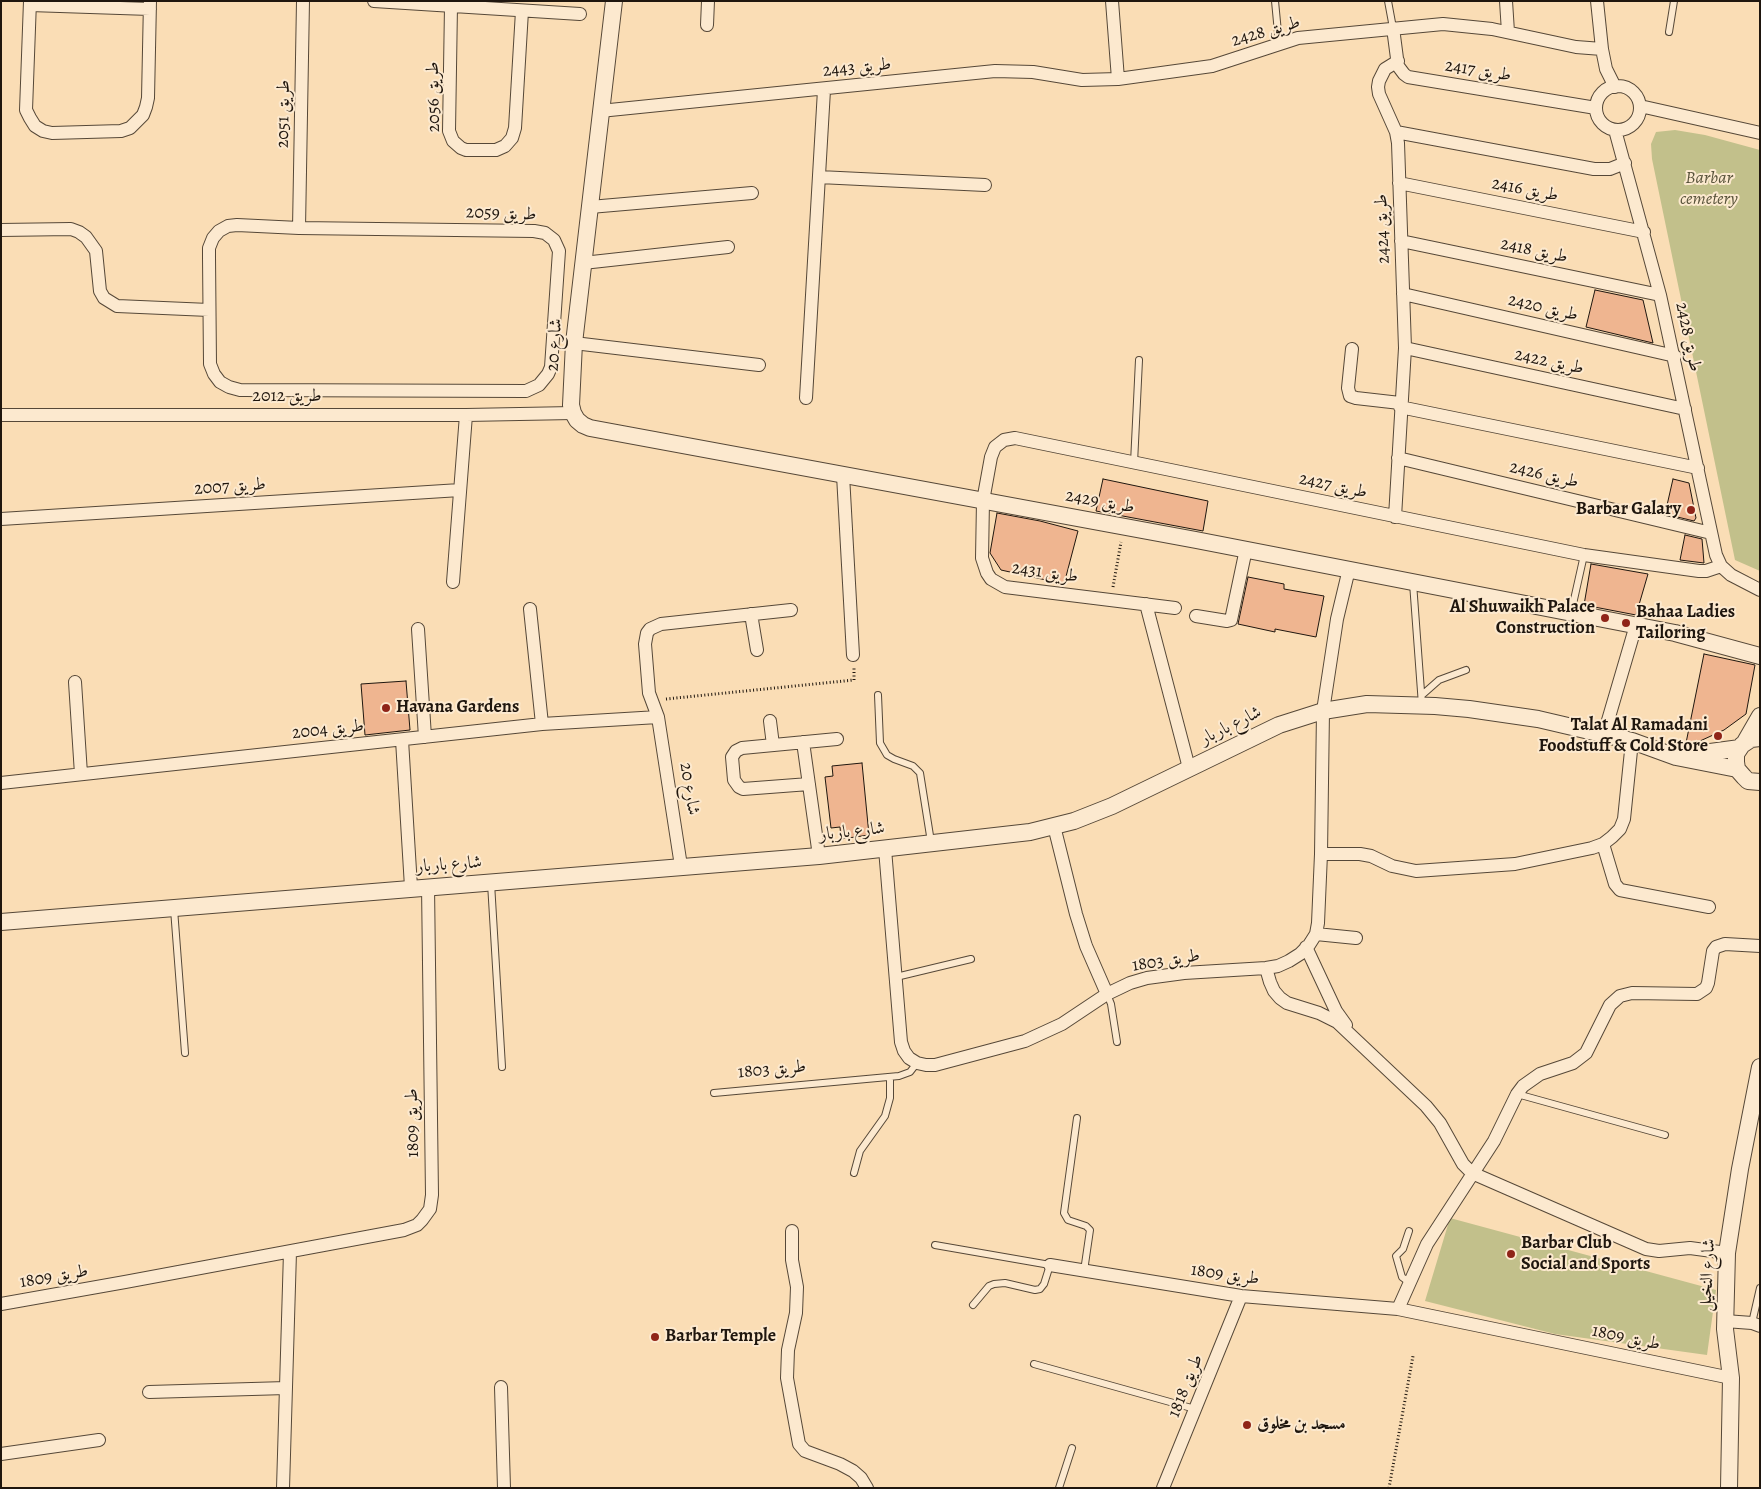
<!DOCTYPE html>
<meta charset="utf-8">
<style>
body{margin:0}
#map{position:relative;width:1761px;height:1489px;overflow:hidden;background:#faddb5;font-family:Alegreya,serif}
canvas{display:block}
.frame{position:absolute;inset:0;border:2px solid #1f160e;pointer-events:none}
</style>
<div id="map">
<canvas width="1761" height="1489"></canvas>
<div class="frame"></div>
</div>
<script>
const ctx = document.querySelector('canvas').getContext('2d');
ctx.lineJoin = 'round';
function paint(path, color) { ctx.fillStyle = color; ctx.fill(path, 'evenodd'); }
const shape = rows => new Path2D(rows.map(r => 'M' + r).join(''));
function strokePath(path, color, width, dash) { ctx.strokeStyle = color; ctx.lineWidth = width; ctx.lineCap = dash ? 'butt' : 'round'; ctx.setLineDash(dash || []); ctx.stroke(path); }
function label(font, color, halo, rows, align = 'center') {
  ctx.font = font + ' Alegreya,Amiri,serif'; ctx.lineWidth = 4; ctx.setLineDash([]); ctx.textBaseline = 'middle'; ctx.strokeStyle = halo; ctx.fillStyle = color; for (const [text, x, y, turn = 0] of rows) {
    ctx.save(); ctx.translate(x, y); ctx.rotate((+turn || 0) * Math.PI / 180); ctx.textAlign = isNaN(turn) ? turn : align; if (halo) ctx.strokeText(text, 0, 0); ctx.fillText(text, 0, 0); ctx.restore();
  }
}
const green = shape([
 [1675,130,1705,135,1760,150,1760,571,1735,560,1652,159,1651,144,1656,132],
 [1450,1218,1716,1290,1707,1355,1555,1334,1425,1301]
]);
const building = shape([
 [1595,290,1643,300,1653,343,1586,327,1595,290],
 [1103,479,1208,501,1203,531,1096,511,1103,479],
 [1673,479,1689,483,1696,518,1694,521,1665,514,1673,479],
 [997,513,1040,521,1078,531,1064,584,1001,570,990,553,997,513],
 [1685,535,1702,539,1704,563,1680,560,1685,535],
 [1591,564,1648,574,1636,615,1584,605,1591,564],
 [1248,577,1284,584,1284,589,1324,596,1316,637,1275,629,1275,632,1238,624,1248,577],
 [1704,654,1755,665,1746,714,1724,730,1700,741,1686,743,1704,654],
 [406,681,410,730,365,735,361,684,406,681],
 [862,763,869,835,841,839,840,827,831,828,825,777,833,776,832,766,862,763]
]);
const path = shape([
 [1113,587,1121,542],
 [666,699,854,680,854,668],
 [1389,1488,1413,1356]
]);
const service = shape([
 [1275,1,1279,43],
 [1388,1,1393,28],
 [1669,32,1674,1],
 [1134,463,1139,360],
 [1413,583,1422,705],
 [1571,613,1584,555],
 [878,695,880,743,887,755,894,759,913,766,920,773,931,842],
 [1422,695,1439,680,1466,670],
 [491,883,502,1067],
 [174,909,185,1053],
 [896,977,971,959],
 [1107,994,1111,1004,1117,1042],
 [714,1093,899,1076,910,1072,917,1063],
 [1517,1094,1665,1135],
 [1077,1118,1064,1213,1068,1220,1086,1226,1090,1230,1084,1271],
 [854,1173,860,1151,885,1116,890,1098,890,1077],
 [1409,1231,1403,1249,1396,1256,1402,1277,1410,1283],
 [935,1245,1050,1265,1044,1284,1040,1289,1035,1290,1005,1283,994,1284,989,1286,973,1305],
 [1752,1323,1760,1288],
 [1034,1364,1195,1409],
 [1059,1488,1072,1448]
]);
const minor = shape([
 [30,1,26,110,30,118,35,126,43,131,52,133,121,131,130,128,143,115,146,107,148,98,150,1],
 [374,1,580,14],
 [1112,1,1118,79],
 [1506,1,1508,32],
 [1597,1,1602,49,1606,69,1615,87],
 [30,5,150,9],
 [451,6,449,131,453,141,461,148,466,150,496,150,505,146,512,138,515,128,522,11],
 [707,25,708,1],
 [1393,28,1398,66,1404,74,1408,77,1596,108],
 '1596 108a22 22 0 1 1 44 0a22 22 0 1 1-44 0Z',
 [1640,106,1760,133],
 [600,111,995,71,1033,72,1082,80,1118,79,1212,66,1298,38,1443,24,1492,29,1576,47,1602,49],
 [1615,130,1660,295,1716,555,1721,566,1731,575,1760,590],
 [1396,132,1594,169,1610,169,1625,163],
 [819,177,985,185],
 [1399,183,1644,232],
 [590,207,752,193],
 [237,225,299,228,534,231,545,233,554,240,559,251,551,367,548,374,539,385,526,391,240,390,229,387,220,382,214,374,210,364,209,257,209,248,213,238,219,231,228,226,237,225],
 [299,228,303,1],
 [1,230,71,229,79,232,86,237,96,251,100,291,104,298,117,306,209,310],
 [1401,241,1660,295],
 [583,263,728,247],
 [1403,294,1675,356],
 [574,343,759,365],
 [1405,348,1685,409],
 [1352,349,1348,388,1350,396,1356,398,1400,403],
 [806,398,824,90],
 [1400,407,1698,468],
 [1,415,466,415,573,413],
 [1398,458,1711,533],
 [843,475,853,655],
 [1395,517,1405,348,1398,143,1396,132,1379,94,1378,87,1379,81,1385,69,1398,61],
 [1,519,460,490],
 [453,582,466,415],
 [1146,604,1189,768],
 [1175,608,1005,587,991,579,987,573,982,558,983,501,991,457,995,447,1004,440,1015,438,1584,555,1699,571,1706,571,1721,566],
 [530,609,542,724],
 [751,614,757,650],
 [1196,616,1227,621,1231,620,1246,549],
 [418,629,425,737],
 [75,682,81,774],
 [770,721,773,745],
 [1604,734,1636,625],
 [402,740,411,887],
 [803,742,819,856],
 [1,783,542,724,658,717],
 [809,784,743,789,739,787,734,780,732,757,736,751,742,748,837,739],
 [1054,826,1076,914,1086,946,1107,994],
 [1603,844,1615,884,1620,890,1709,907],
 [885,849,901,1042,904,1051,909,1058,917,1063,926,1065,935,1065,1025,1041,1062,1024,1107,994,1130,983,1147,978,1184,973,1266,968,1278,966,1289,961,1300,954,1309,945,1316,934,1318,923,1321,854,1323,711,1337,619,1349,569],
 [1321,854,1360,854,1371,856,1392,866,1416,871,1515,864,1592,848,1603,844,1612,837,1620,829,1624,819,1632,741],
 [681,866,658,717,649,693,645,644,647,633,650,629,661,624,791,610],
 [1316,934,1356,938],
 [1306,947,1336,1011,1346,1025],
 [1266,968,1270,982,1274,991,1280,998,1287,1003,1319,1013,1337,1022,1426,1106,1440,1123,1463,1164,1472,1173,1646,1249,1659,1251,1690,1248,1727,1253],
 [792,1231,792,1260,797,1287,796,1313,788,1350,787,1378,799,1444,805,1451,840,1464,853,1471,861,1478,867,1488],
 [1050,1265,1241,1296,1398,1309,1731,1378],
 [1,1304,125,1282,404,1230,417,1225,422,1220,430,1209,432,1195,428,886],
 [1398,1309,1427,1244,1494,1141,1517,1094,1523,1086,1540,1074,1573,1063,1586,1053,1610,1005,1620,996,1632,993,1697,994,1706,988,1708,983,1713,951,1716,947,1725,944,1760,946],
 [1725,1321,1752,1323,1760,1326],
 [501,1387,504,1488],
 [149,1392,286,1388],
 [1,1454,99,1440],
 [283,1488,290,1252],
 [1163,1488,1241,1296]
]);
const tertiary = shape([
 [614,1,574,343,571,405,573,413,577,420,583,425,590,428,1196,540,1675,633,1760,656],
 [1760,738,1751,739,1742,745,1736,754,1736,762,1737,769,1744,777,1748,781,1760,782],
 [1745,742,1760,716],
 [1688,755,1740,748],
 [1,922,819,856,1030,832,1074,821,1112,806,1279,725,1323,711,1367,704,1435,706,1469,709,1538,719,1632,741,1676,757,1737,769],
 [1729,1488,1731,1378,1725,1329,1727,1253,1740,1169,1760,1067]
]);
const markers = [
 [1691,510,5,"#8f2418"],
 [1605,618,5,"#8f2418"],
 [1626,623,5,"#8f2418"],
 [386,708,5,"#8f2418"],
 [1718,736,5,"#8f2418"],
 [1511,1254,5,"#8f2418"],
 [655,1337,5,"#8f2418"],
 [1247,1425,5,"#8f2418"]
];
const streetNames = [
 ["طريق 2428",1266,32,-16],
 ["طريق 2443",857,68,-6],
 ["طريق 2417",1478,71,9],
 ["طريق 2056",434,97,-91],
 ["طريق 2051",284,114,-89],
 ["طريق 2416",1525,190,11],
 ["طريق 2059",501,214,2],
 ["طريق 2424",1383,229,-92],
 ["طريق 2418",1534,251,12],
 ["طريق 2420",1543,308,13],
 ["طريق 2428",1688,337,78],
 ["شارع 20",555,345,-86],
 ["طريق 2422",1549,362,12],
 ["طريق 2012",287,397],
 ["طريق 2426",1544,475,13],
 ["طريق 2427",1333,486,12],
 ["طريق 2007",230,487,-4],
 ["طريق 2429",1100,502,10],
 ["طريق 2431",1045,573,8],
 ["شارع باربار",1231,726,-26],
 ["طريق 2004",328,730,-6],
 ["شارع 20",689,789,81],
 ["شارع باربار",852,832,-6],
 ["شارع باربار",449,865,-4],
 ["طريق 1803",1166,961,-9],
 ["طريق 1803",772,1070,-5],
 ["طريق 1809",413,1123,-91],
 ["طريق 1809",1225,1275,8],
 ["شارع النخيل",1708,1275,-87],
 ["طريق 1809",54,1277,-10],
 ["طريق 1809",1626,1338,12],
 ["طريق 1818",1186,1386,-68]
];
const parkNames = [
 ["Barbar",1709,179],
 ["cemetery",1709,200]
];
const poiNames = [
 ["Barbar Galary",1681,510,"right"],
 ["Al Shuwaikh Palace",1595,608,"right"],
 ["Construction",1595,629,"right"],
 ["Bahaa Ladies",1636,613],
 ["Tailoring",1636,634],
 ["Havana Gardens",396,708],
 ["Talat Al Ramadani",1708,726,"right"],
 ["Foodstuff & Cold Store",1708,747,"right"],
 ["Barbar Club",1521,1244],
 ["Social and Sports",1521,1265],
 ["Barbar Temple",665,1337],
 ["مسجد بن مخلوق",1257,1425]
];
paint(green, '#c2c08b');
paint(building, '#efb590');
strokePath(building, '#1f160e', 1);
strokePath(service, '#564838', 8);
strokePath(minor, '#564838', 14);
strokePath(tertiary, '#564838', 18);
strokePath(path, '#1f160e', 3, [1, 2.5]);
strokePath(service, '#fce9cf', 6);
strokePath(minor, '#fce9cf', 12);
strokePath(tertiary, '#fce9cf', 16);
for (const [x, y, r, color] of markers) { const dot = new Path2D(); dot.arc(x, y, r, 0, 2 * Math.PI); ctx.fillStyle = color; ctx.fill(dot); strokePath(dot, '#fce9cf', 2); }
label('18px', '#1f160e', '#fce9cf', streetNames);
label('italic 18px', '#58523a', '#fce9cf', parkNames);
label('bold 18px', '#1f160e', '#fce9cf', poiNames, 'left');
</script>
